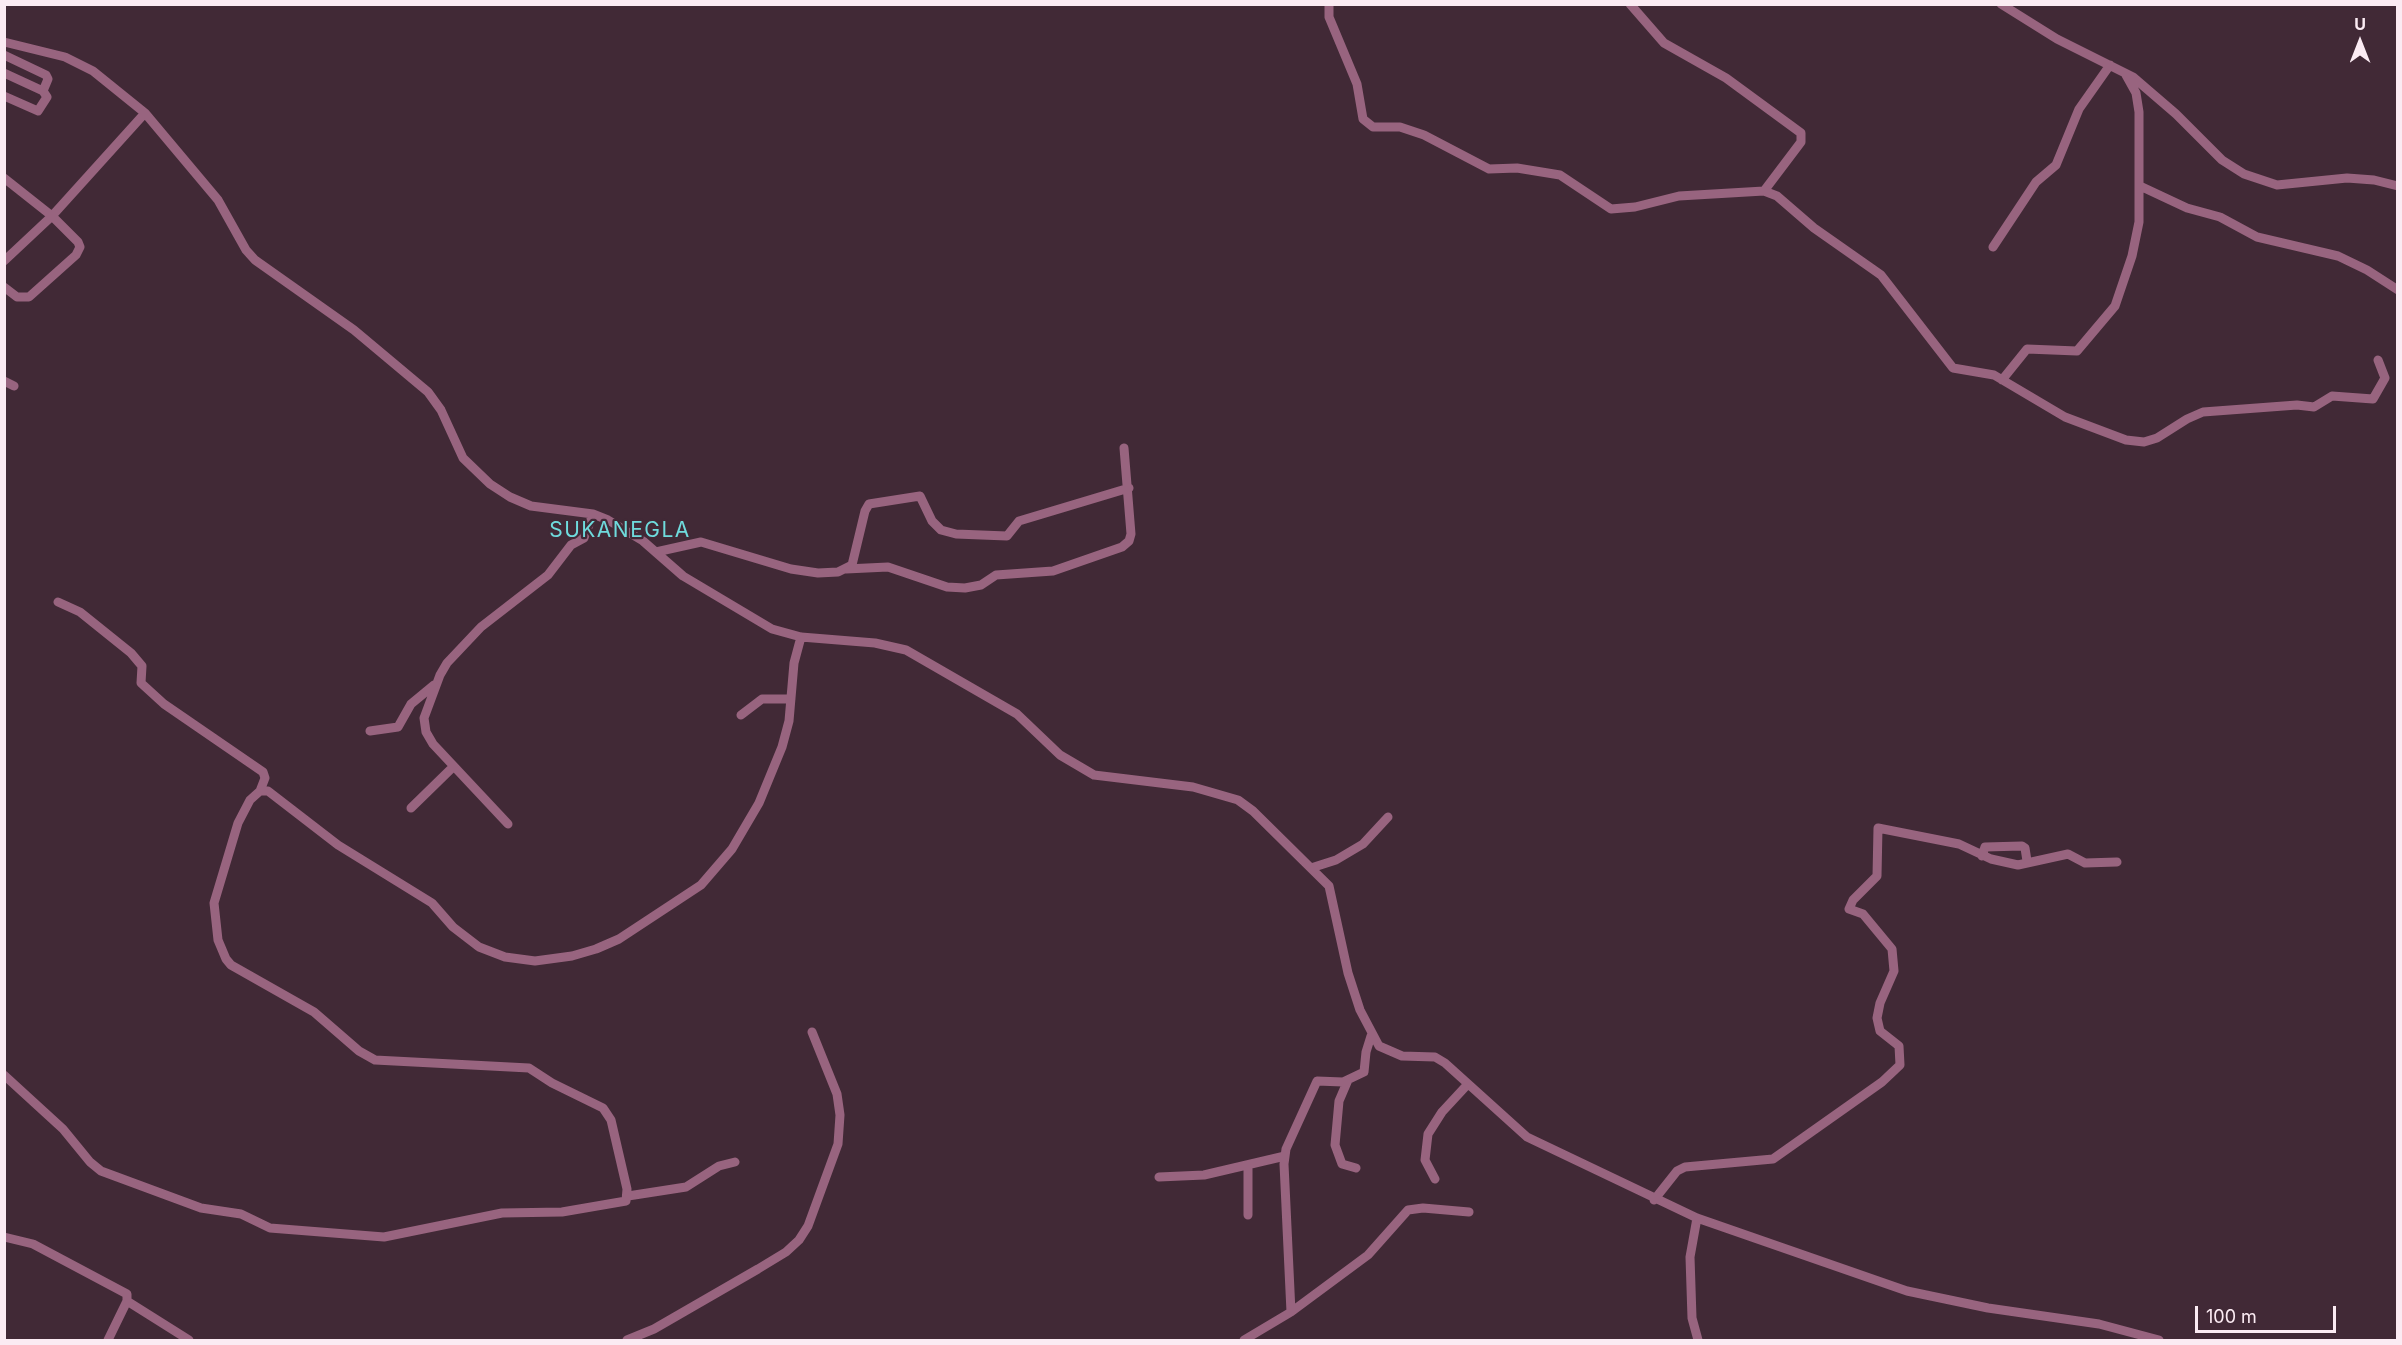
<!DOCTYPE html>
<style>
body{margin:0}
#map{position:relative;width:2402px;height:1345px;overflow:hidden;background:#412936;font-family:Inter,sans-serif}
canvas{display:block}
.frame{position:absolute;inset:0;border:6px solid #fbebf3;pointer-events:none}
.north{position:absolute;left:2330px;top:12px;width:60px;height:60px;-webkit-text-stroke:4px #412936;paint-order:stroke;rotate:0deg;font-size:16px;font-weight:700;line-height:24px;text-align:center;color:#fbebf3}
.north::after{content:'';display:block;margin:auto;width:21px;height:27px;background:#fbebf3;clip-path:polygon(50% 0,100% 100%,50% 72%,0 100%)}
.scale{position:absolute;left:2195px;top:1306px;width:141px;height:27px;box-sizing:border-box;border:3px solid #fbebf3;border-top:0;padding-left:8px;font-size:18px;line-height:21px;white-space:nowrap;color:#fbebf3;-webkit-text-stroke:4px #412936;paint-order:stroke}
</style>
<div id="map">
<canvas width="2402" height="1345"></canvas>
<div class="frame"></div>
<div class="north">U</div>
<div class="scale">100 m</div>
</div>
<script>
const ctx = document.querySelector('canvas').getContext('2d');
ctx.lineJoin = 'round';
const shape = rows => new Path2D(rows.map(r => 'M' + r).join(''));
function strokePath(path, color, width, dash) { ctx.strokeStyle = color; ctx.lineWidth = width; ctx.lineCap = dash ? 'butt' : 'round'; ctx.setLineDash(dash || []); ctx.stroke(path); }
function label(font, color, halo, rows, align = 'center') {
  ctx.font = font + ' Inter,sans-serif'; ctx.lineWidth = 4.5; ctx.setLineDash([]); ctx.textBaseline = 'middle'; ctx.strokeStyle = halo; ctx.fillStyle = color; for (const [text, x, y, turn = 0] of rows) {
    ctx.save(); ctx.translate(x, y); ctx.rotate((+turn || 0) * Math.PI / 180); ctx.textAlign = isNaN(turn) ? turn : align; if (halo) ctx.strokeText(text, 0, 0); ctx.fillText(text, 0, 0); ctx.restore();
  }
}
const street = shape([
 [1329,4,1329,17,1357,84,1363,119,1373,127,1400,127,1424,135,1489,169,1517,168,1560,175,1611,209,1635,207,1679,196,1764,191,1801,142,1801,133,1726,78,1664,43,1630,4],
 [2001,4,2057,39,2133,77,2176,114,2222,160,2244,174,2277,185,2347,178,2374,180,2398,186],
 [4,42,65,57,93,71,145,113,218,200,246,250,255,260,354,330,428,392,441,410,463,458,490,484,510,497,531,506,593,514,608,520,643,541,683,576,772,629,801,637,875,643,906,650,1017,714,1060,755,1094,775,1193,787,1238,800,1253,811,1329,886,1348,973,1360,1010,1379,1046,1402,1056,1435,1057,1445,1063,1527,1137,1697,1218,1907,1291,1988,1308,2099,1324,2159,1340],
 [4,55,46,75,48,79,43,91],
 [4,73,43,91,47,97,38,111,4,96],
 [4,178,52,216,78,242,80,247,76,255,29,297,17,297,4,287],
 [2140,186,2187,208,2220,217,2257,237,2338,256,2367,270,2398,290],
 [1764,191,1777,196,1814,228,1881,275,1953,368,1994,375,2065,417,2126,440,2144,442,2157,438,2187,419,2203,412,2297,405,2314,407,2332,396,2373,399,2385,378,2378,360],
 [1993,247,2036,182,2056,165,2079,109,2110,65],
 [4,261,52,216,145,113],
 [2002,380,2027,349,2077,351,2115,306,2132,256,2139,222,2139,112,2136,93,2126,75],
 [4,381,14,386],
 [656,552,701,542,791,569,818,573,838,572,852,565,865,511,869,504,920,496,932,521,941,530,956,534,1007,536,1019,521,1129,488],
 [846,569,888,567,947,587,965,588,981,585,996,575,1053,571,1122,547,1129,541,1131,534,1124,448],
 [58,602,80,612,131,653,142,666,141,683,164,704,263,772,265,778,260,791],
 [741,715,762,699,791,699],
 [370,731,398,727,411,704,434,685],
 [411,808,453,767],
 [508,824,433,744,426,732,424,718,440,675,447,663,481,627,548,575,571,545,584,538,593,514],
 [1982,856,1985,847,2022,846,2025,848,2027,861],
 [1311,868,1336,860,1363,844,1388,817],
 [4,1075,63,1129,90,1162,101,1171,201,1208,241,1214,270,1228,384,1237,502,1213,562,1212,626,1201,627,1189,611,1120,603,1108,552,1083,529,1068,375,1060,359,1051,314,1012,231,965,226,959,218,940,214,903,238,823,250,800,260,791,268,791,338,845,432,903,453,927,479,947,505,957,535,961,572,956,596,949,619,939,701,885,732,849,759,803,782,747,789,721,794,663,801,637],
 [1348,1080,1339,1101,1335,1145,1342,1164,1356,1168],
 [1248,1165,1248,1215],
 [1159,1177,1204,1175,1285,1156],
 [1435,1179,1425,1160,1428,1134,1442,1112,1467,1085],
 [628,1196,686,1187,719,1166,735,1162],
 [1654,1200,1677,1171,1685,1167,1773,1159,1882,1082,1900,1065,1899,1046,1880,1031,1877,1018,1880,1003,1894,971,1892,949,1863,914,1849,909,1853,900,1877,876,1878,828,1959,844,1991,859,2018,865,2068,854,2085,863,2117,862],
 [1697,1218,1690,1257,1692,1318,1698,1340],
 [4,1237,33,1244,127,1294,127,1301,108,1340],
 [127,1301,189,1340],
 [1291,1312,1284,1164,1286,1149,1317,1081,1343,1082,1364,1072,1366,1052,1371,1036],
 [627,1340,654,1329,758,1269,786,1252,799,1240,808,1226,838,1144,840,1115,837,1094,812,1032],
 [1244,1340,1291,1312,1368,1255,1408,1210,1423,1208,1469,1212]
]);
const quarterNames = [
 ["SUKANEGLA",620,531]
];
strokePath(street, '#98647f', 9);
ctx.letterSpacing = '1.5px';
label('21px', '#6fdbdd', '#412936', quarterNames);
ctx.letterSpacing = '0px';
</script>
